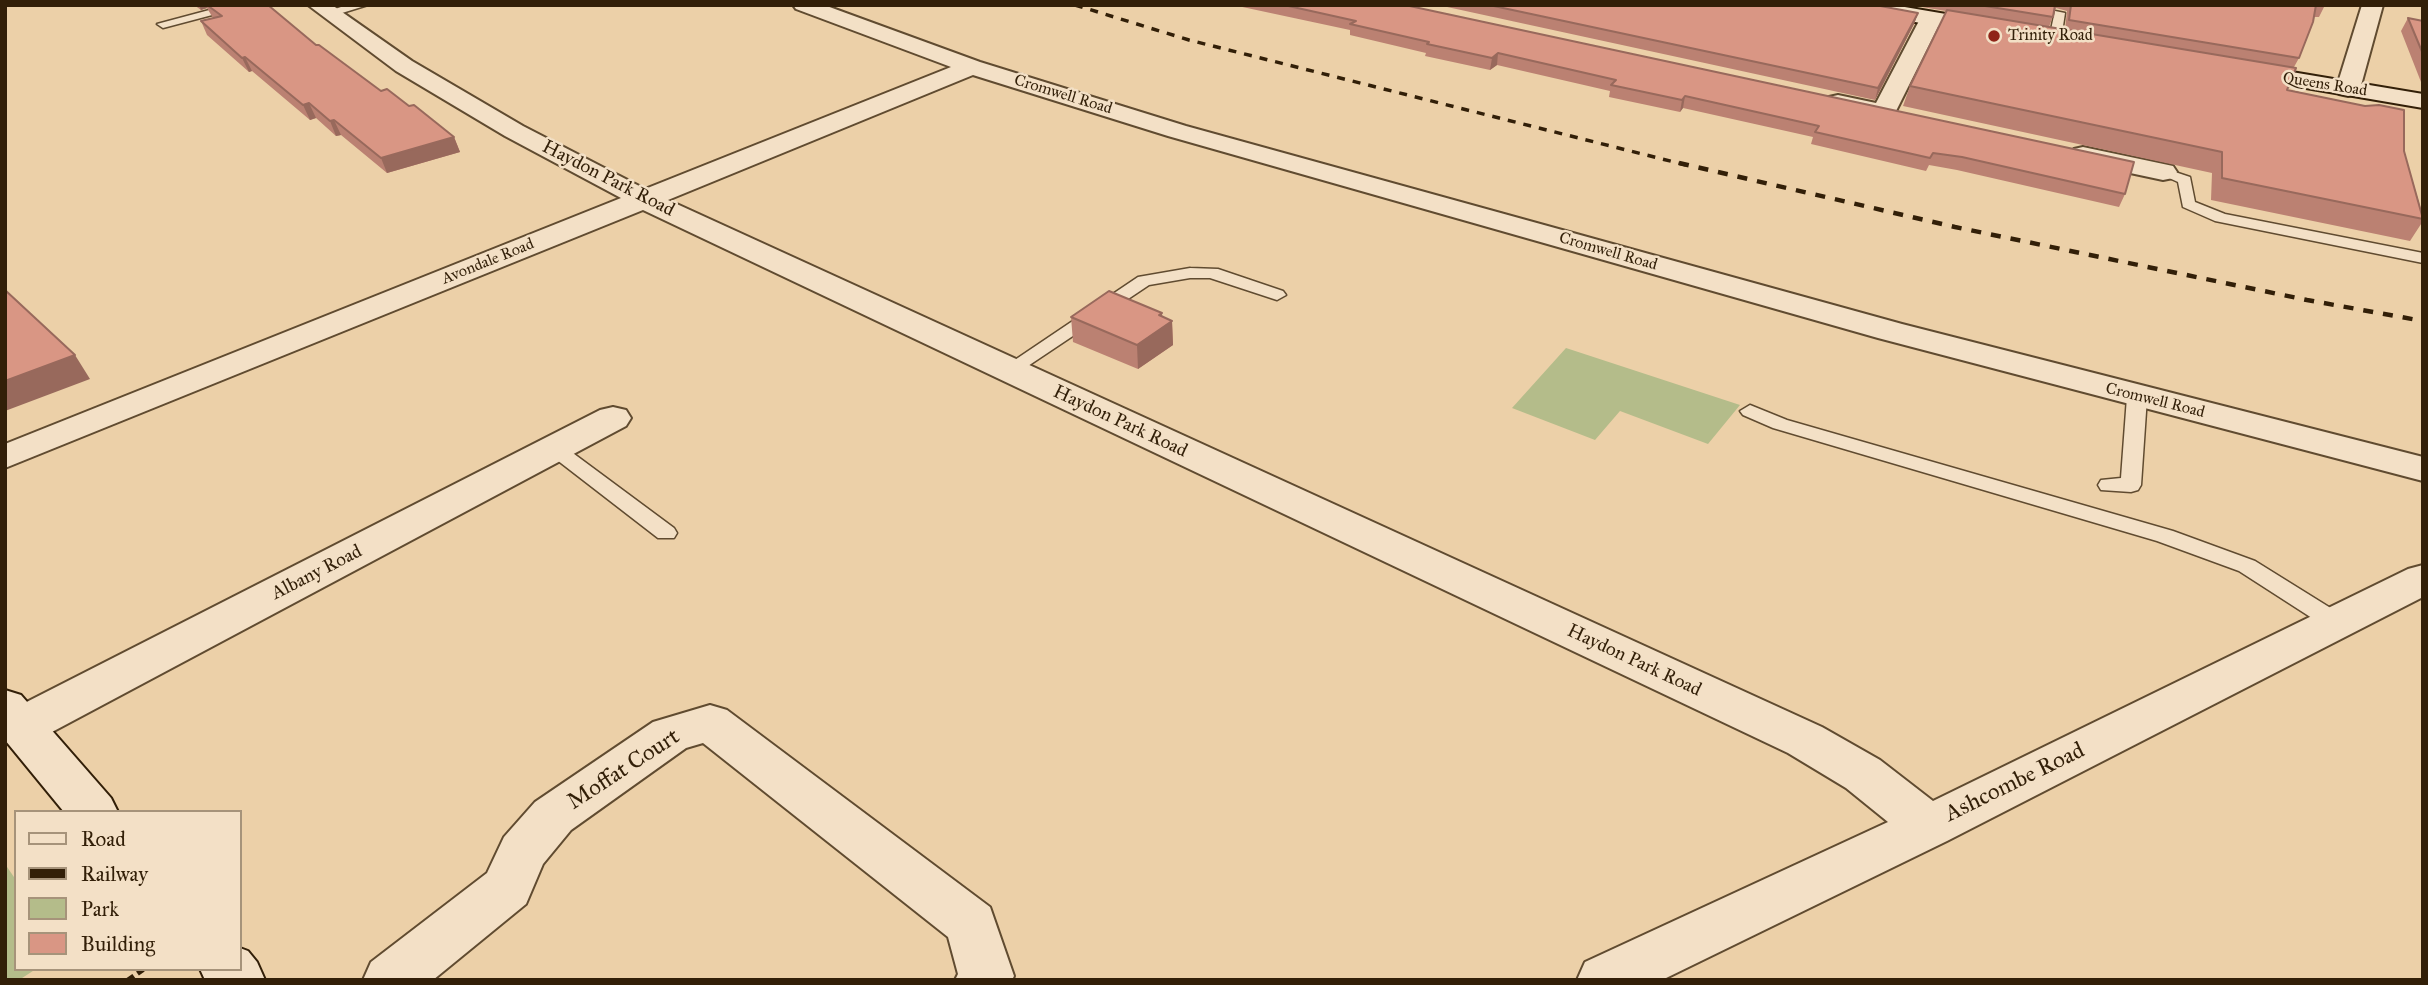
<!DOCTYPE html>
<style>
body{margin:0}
#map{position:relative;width:2428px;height:985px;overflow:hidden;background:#ecd0a8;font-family:"IM FELL Great Primer",serif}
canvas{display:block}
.frame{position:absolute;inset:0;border:7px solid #321f08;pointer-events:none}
.legend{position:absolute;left:14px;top:810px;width:228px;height:161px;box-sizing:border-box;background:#f3e0c6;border:2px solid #a6937a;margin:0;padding:9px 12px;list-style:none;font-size:21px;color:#321f08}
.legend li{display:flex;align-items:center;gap:14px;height:35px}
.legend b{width:35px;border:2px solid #a6937a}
</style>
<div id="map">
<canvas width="2428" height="985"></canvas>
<div class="frame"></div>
<ul class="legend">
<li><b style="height:9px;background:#f3e0c6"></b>Road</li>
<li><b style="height:9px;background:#321f08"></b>Railway</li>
<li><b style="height:19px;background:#b4bc8a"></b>Park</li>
<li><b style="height:19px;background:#d99684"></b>Building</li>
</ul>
</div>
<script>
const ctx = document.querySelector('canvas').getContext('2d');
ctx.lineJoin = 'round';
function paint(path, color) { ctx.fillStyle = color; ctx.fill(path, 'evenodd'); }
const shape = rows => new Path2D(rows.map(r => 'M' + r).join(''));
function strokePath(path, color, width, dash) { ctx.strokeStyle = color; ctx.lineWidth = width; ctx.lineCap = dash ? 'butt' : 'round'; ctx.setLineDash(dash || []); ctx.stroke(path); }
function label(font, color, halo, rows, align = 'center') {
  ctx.font = font + ' "IM FELL Great Primer",serif'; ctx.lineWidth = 5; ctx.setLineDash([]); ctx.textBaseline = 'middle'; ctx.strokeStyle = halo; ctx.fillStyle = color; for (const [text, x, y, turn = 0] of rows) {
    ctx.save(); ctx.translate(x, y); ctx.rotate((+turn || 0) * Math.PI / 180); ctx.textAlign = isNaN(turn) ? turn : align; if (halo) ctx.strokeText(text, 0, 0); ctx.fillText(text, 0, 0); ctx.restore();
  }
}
const green = shape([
 [1566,348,1740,405,1708,444,1620,411,1595,440,1512,408],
 [5,864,16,880,16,969,36,969,19,980,5,980]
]);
const path = shape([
 [128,980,144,969]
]);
const lane = shape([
 [228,5,250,5,163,28,157,24,228,5],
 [347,5,368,5,329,17,323,13,347,5],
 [2055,11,2065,13,2061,39,2055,43,2049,39,2055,11],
 [2163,168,2190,177,2195,202,2225,214,2423,253,2423,263,2215,221,2183,207,2178,182,2156,172,2163,168],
 [1190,268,1218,269,1283,291,1286,295,1277,300,1210,278,1190,278,1149,285,1016,374,1009,376,1000,370,1138,277,1190,268],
 [2137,391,2147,397,2141,485,2138,490,2131,492,2101,490,2098,485,2101,480,2121,478,2127,397,2137,391],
 [1750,405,1787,420,2173,531,2255,561,2345,617,2349,623,2345,629,2337,631,2329,629,2239,571,2157,541,1773,428,1743,415,1740,411,1750,405],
 [555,443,562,445,674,528,677,533,674,538,658,538,548,453,545,449,548,445,555,443]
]);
const street = shape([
 [308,5,332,5,412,61,523,126,645,189,951,67,796,9,793,5,824,5,980,62,1186,126,1902,324,2423,457,2423,481,1878,338,1168,136,973,75,668,200,1822,727,1880,760,1933,801,2408,569,2423,565,2423,597,1947,841,1662,980,1577,980,1585,962,1888,822,1846,788,1788,753,643,210,5,468,5,444,621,198,505,136,396,71,308,5],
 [2362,5,2383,5,2360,89,2357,94,2348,96,2339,94,2336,89,2362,5],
 [1931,13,1939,14,1942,19,1893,117,1884,119,1829,107,1826,102,1829,97,1838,95,1876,103,1920,19,1923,14,1931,13],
 [2083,147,2173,166,2177,172,2173,178,2163,180,2074,161,2070,155,2074,149,2083,147],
 [613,407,626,410,631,418,626,426,37,740,20,745,5,740,5,713,600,410,613,407],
 [710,705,727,710,990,907,1014,976,1012,980,955,980,958,974,948,937,703,743,686,748,571,830,543,864,526,904,433,980,363,980,371,962,487,873,504,837,535,802,653,722,710,705]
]);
const secondary = shape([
 [1844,5,1893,5,1993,22,2001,24,2004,29,2001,34,1993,36,1854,11,1847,9,1844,5],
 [2238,63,2423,94,2423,108,2230,75,2226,70,2230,65,2238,63],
 [5,690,21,695,111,798,118,812,64,812,5,740,5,690],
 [240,948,248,951,257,962,265,980,205,980,200,969,240,969,240,948]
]);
const railFar1 = shape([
 [1075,5,1189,40,1686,165]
]);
const rail = shape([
 [1679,163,1955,227,2307,300,2423,321]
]);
const wall = shape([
 [194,5,268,5,316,45,381,91,409,106,454,137,460,152,387,173,341,135,336,136,316,118,310,120,252,71,249,72,207,35,201,21,213,18,207,8,201,10],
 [1233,5,1405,5,2125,194,2119,207,1957,170,1929,165,1926,171,1811,144,1813,137,1683,108,1680,112,1609,97,1610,91,1497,65,1490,70,1425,56,1426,53,1350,35,1350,30],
 [1438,5,1875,5,1918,13,1914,24,1875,100],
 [1910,5,2325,5,2319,17,2314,17,2299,58,2294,67,2287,90,2404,151,2423,216,2423,221,2410,241,2211,200,2212,173,1903,106,1910,86,1946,11],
 [2056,8,2067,11,2065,30,2049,27],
 [2408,18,2423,21,2423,82,2421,82,2401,31],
 [1071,317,1162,317,1172,321,1173,345,1138,369,1073,342]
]);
const shadedWall = shape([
 [199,5,206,5,207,8,201,10],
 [1918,13,1914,24,1875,100,1878,88],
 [1498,53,1497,65,1490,70,1492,58],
 [245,57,252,71,249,72,242,58],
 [1685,96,1683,108,1680,112,1682,100],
 [309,103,316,118,310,120,303,105],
 [334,120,341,135,336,136,330,121],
 [454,137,460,152,387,173,381,158],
 [1162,313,1163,327,1172,321,1173,345,1138,369,1137,345],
 [75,355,90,379,5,411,5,381]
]);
const building = shape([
 [207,5,268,5,316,45,319,45,381,91,387,89,409,106,414,105,454,137,381,158,334,120,330,121,309,103,303,105,245,57,242,58,201,21,222,16,207,5],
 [1284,5,1405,5,2134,162,2125,194,1962,157,1933,153,1930,158,1815,132,1819,126,1685,96,1682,100,1611,85,1616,80,1498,53,1492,58,1427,44,1429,42,1350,24,1356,21,1284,5],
 [1489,5,1875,5,1918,13,1878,88,1489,5],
 [1979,5,2055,5,2053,17,1979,5],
 [2071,5,2316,5,2313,22,2299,58,2069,20,2071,5],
 [1947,10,2296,68,2287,90,2365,106,2379,105,2404,110,2404,151,2423,219,2222,178,2222,152,1910,86,1947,10],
 [2408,18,2423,21,2423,54,2408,18],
 [5,290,75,355,5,381,5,290],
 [1109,291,1162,313,1159,315,1172,321,1137,345,1071,317,1109,291]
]);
const markers = [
 [1994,36,7,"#8f2418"]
];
const farPoinames = [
 ["Trinity Road",2008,36]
];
const farStreetnames = [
 ["Queens Road",2325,85,9],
 ["Cromwell Road",1063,95,17],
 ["Cromwell Road",1608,252,16],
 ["Avondale Road",488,262,-22],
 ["Cromwell Road",2155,401,14]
];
const streetNames = [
 ["Haydon Park Road",608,179,27],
 ["Haydon Park Road",1120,422,25],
 ["Albany Road",317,573,-27],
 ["Haydon Park Road",1634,661,25]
];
const nearStreetnames = [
 ["Moffat Court",624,770,-33],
 ["Ashcombe Road",2015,783,-26]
];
paint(green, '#b4bc8a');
strokePath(lane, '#604b30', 3);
strokePath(street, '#604b30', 4);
strokePath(secondary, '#321f08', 4);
strokePath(path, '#321f08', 5, [7, 4.5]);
paint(lane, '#f3e0c6');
paint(street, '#f3e0c6');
paint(secondary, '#f3e0c6');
strokePath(railFar1, '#321f08', 3.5, [8, 8]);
strokePath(rail, '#321f08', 4.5, [10, 10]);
paint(wall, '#bb8172');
paint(shadedWall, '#98695c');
paint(building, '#d99684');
strokePath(building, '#98695c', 2);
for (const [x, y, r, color] of markers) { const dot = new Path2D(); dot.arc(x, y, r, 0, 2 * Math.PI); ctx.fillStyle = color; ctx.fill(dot); strokePath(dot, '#f3e0c6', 2.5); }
label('16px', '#321f08', '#f3e0c6', farPoinames, 'left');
label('16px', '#321f08', '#f3e0c6', farStreetnames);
label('19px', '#321f08', '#f3e0c6', streetNames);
label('23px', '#321f08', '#f3e0c6', nearStreetnames);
</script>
